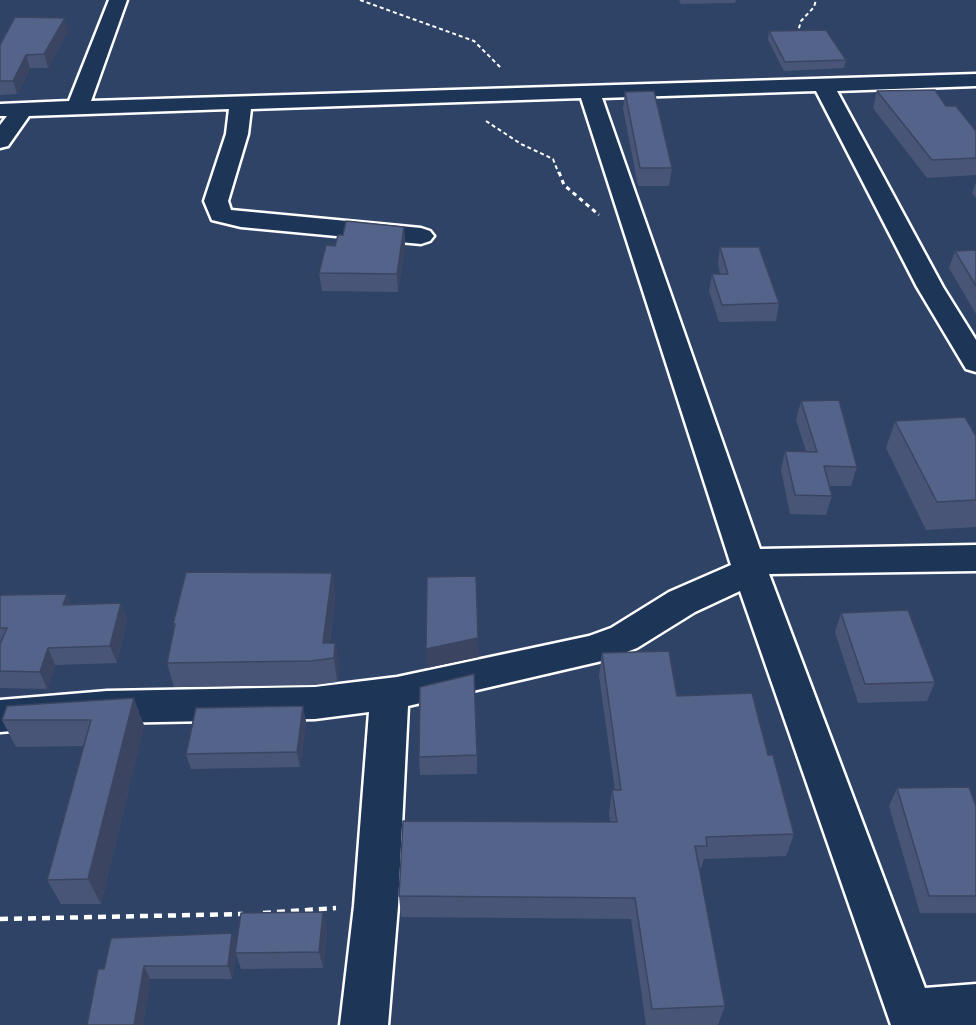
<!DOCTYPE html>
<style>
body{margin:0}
canvas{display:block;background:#2e4366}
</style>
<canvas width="976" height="1025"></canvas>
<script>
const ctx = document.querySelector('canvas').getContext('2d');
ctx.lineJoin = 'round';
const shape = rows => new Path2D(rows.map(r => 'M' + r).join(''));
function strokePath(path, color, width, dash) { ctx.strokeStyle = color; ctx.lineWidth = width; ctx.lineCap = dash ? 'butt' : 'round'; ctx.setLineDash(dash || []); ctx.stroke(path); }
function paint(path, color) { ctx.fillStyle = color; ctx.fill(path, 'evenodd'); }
const pathFar2 = shape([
 [360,0,474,41,502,69],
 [797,35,801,21,814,7,816,0],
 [486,121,521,144,553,159,559,174]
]);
const pathFar1 = shape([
 [559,172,564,185,599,215]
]);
const path = shape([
 [263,913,336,908],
 [0,919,243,914]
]);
const minor = shape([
 [109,0,127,0,91,101,976,74,976,86,837,91,943,287,976,340,976,372,966,369,917,287,816,91,602,98,760,549,976,545,976,571,769,574,925,988,976,984,976,1025,891,1025,740,591,695,612,637,648,606,660,408,706,398,906,388,1025,340,1025,354,906,369,712,315,719,107,723,0,732,0,700,107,691,315,687,397,677,589,636,611,628,669,592,731,565,581,98,251,109,248,134,228,201,231,210,421,228,430,231,434,236,430,241,421,244,241,227,212,220,204,201,226,134,229,109,29,116,8,146,0,148,0,125,7,116,0,116,0,104,69,101,109,0]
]);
const wall = shape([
 [679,0,736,0,735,3,681,4],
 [68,30,48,68,30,68,17,94,0,95,0,45],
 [769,31,846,60,844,68,784,71,768,40],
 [877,91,946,106,976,131,976,175,927,178,873,108],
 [625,92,672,168,669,186,638,186,623,108],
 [976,182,976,198,972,193],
 [404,227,405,245,398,292,322,291,319,273,335,246],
 [720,247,779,303,776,321,719,322,709,291,712,274,720,274,718,264],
 [976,250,976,314,949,268,955,251],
 [801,401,857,467,851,486,829,486,832,496,826,515,790,514,781,470,785,451,806,451,796,420],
 [895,421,976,436,976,527,926,530,886,448],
 [332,573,335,597,330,643,335,643,339,667,337,682,315,685,174,687,167,663,174,629,173,624],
 [0,595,71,604,121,603,127,620,117,663,55,665,47,689,0,688],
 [841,613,935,682,927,701,858,703,835,632],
 [602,653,677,696,768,755,794,834,786,856,704,859,701,868,699,868,725,1006,718,1025,646,1025,631,919,401,917,399,896,610,822,609,812,612,790,615,790,599,676],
 [7,706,144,725,101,904,61,904,47,880,84,746,16,747,2,720],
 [306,721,300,767,191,769,186,754],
 [477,755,477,774,420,775,419,757],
 [897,788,976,806,976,913,920,913,889,806],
 [327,929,323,968,241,969,236,954,232,979,150,979,143,1025,87,1025,104,969,232,933,237,945]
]);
const shadedWall = shape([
 [65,18,68,30,48,68,44,54],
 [26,55,30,68,17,94,13,81],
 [404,227,405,245,398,292,397,274],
 [332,573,335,597,328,659,323,643],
 [67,594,74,611,63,605],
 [121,603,127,620,117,663,110,646],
 [478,638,479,657,427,668,426,649],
 [335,643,339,667,337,682,334,658],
 [48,648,55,665,47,689,40,672],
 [134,698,144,725,101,904,88,879],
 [303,706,306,721,300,767,297,752],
 [323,912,327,929,323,968,319,952],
 [232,933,237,946,232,979,228,966],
 [144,966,150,979,143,1025,134,1025]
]);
const building = shape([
 [15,17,65,18,44,54,26,55,13,81,0,81,0,45,15,17],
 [826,30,846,60,785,62,769,31,826,30],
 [935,90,946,106,956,106,976,131,976,158,932,160,877,91,935,90],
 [654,91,672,168,640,168,625,92,654,91],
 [346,221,404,227,397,274,319,273,326,245,335,246,338,235,343,235,346,221],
 [720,247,759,247,779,303,722,305,712,274,728,274,720,247],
 [976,250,976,286,955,251,976,250],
 [839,400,857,467,824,466,832,496,795,495,785,451,817,452,801,401,839,400],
 [965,417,976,436,976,500,937,502,895,421,965,417],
 [186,572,332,573,323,643,335,643,334,658,311,661,167,663,175,624,173,624,186,572],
 [476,576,478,638,426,649,427,577,476,576],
 [67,594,63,605,121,603,110,646,48,648,40,672,0,671,0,644,7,628,0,628,0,595,67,594],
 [908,610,935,682,865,684,841,613,908,610],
 [669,651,677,696,752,693,768,755,773,755,794,834,706,837,707,846,695,846,725,1006,652,1009,635,898,399,896,403,821,617,822,612,790,621,790,602,653,669,651],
 [474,674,477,755,419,757,420,687,474,674],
 [134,698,88,879,47,880,91,720,2,720,7,706,134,698],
 [303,706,297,752,186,754,196,708,303,706],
 [969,787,976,806,976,896,929,896,897,788,969,787],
 [323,912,319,952,235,953,241,913,323,912],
 [232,933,228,966,144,966,134,1025,87,1025,98,969,104,969,111,938,232,933]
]);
strokePath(minor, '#fff', 5);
strokePath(pathFar2, '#fff', 2, [4, 3]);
strokePath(pathFar1, '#fff', 3, [4.5, 4]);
strokePath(path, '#fff', 4.5, [8, 6]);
paint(minor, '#1d3557');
paint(wall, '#485577');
paint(shadedWall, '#3b4561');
paint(building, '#54638a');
strokePath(building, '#3b4561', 1.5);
</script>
